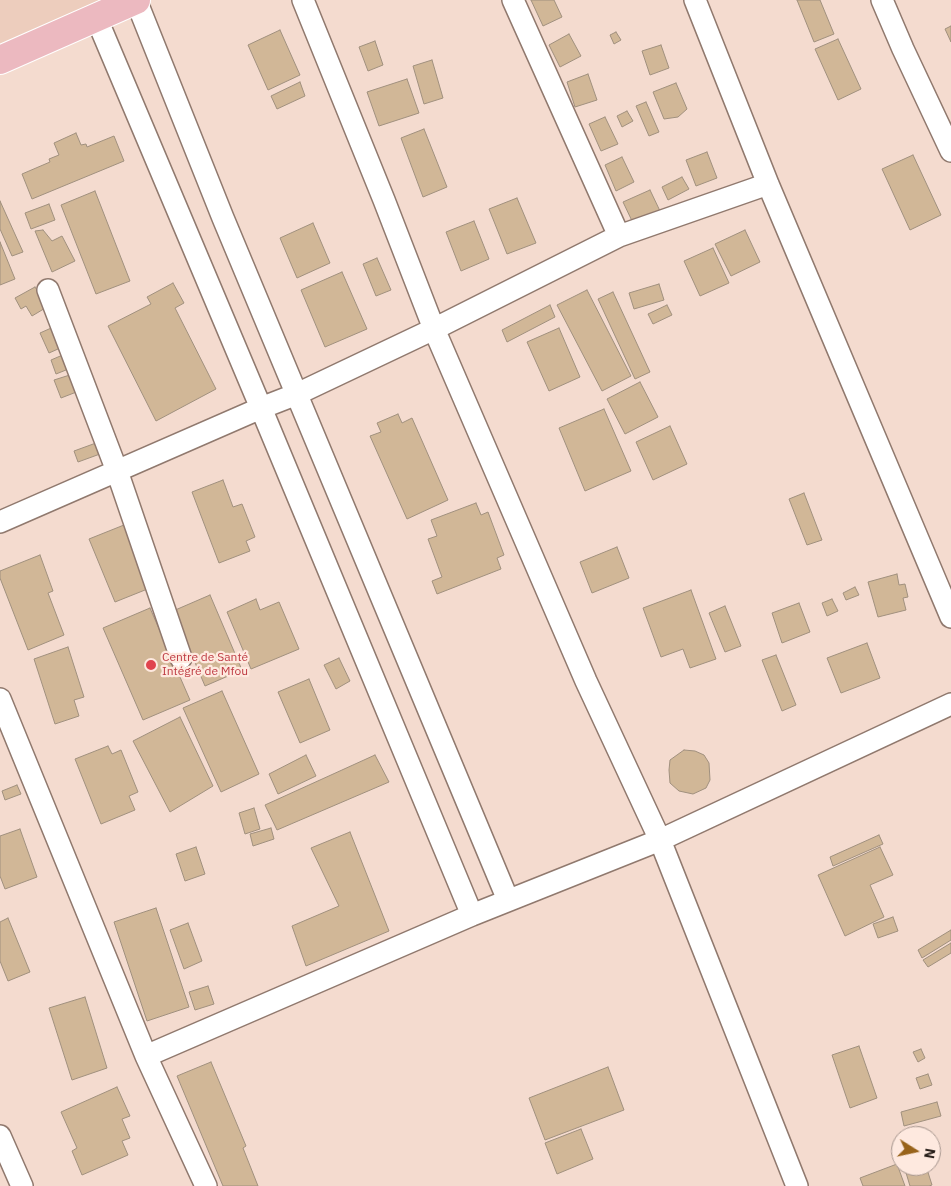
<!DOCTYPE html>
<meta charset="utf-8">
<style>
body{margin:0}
#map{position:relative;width:951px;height:1186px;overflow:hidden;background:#f4dbcf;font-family:"IBM Plex Sans",sans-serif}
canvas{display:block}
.north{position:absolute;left:891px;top:1126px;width:50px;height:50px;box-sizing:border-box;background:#fee9df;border:1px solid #a8978f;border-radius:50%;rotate:100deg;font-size:14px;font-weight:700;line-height:20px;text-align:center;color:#261d18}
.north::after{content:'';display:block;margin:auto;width:18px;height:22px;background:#98631a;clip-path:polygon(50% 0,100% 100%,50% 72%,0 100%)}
</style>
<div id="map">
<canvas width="951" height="1186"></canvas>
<div class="north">N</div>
</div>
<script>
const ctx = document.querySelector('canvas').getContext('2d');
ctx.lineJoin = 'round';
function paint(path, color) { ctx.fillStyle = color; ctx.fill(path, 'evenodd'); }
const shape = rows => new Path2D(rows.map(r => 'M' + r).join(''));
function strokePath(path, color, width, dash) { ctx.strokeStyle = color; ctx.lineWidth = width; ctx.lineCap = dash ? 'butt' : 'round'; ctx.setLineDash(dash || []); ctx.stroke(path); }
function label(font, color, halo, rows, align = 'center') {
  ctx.font = font + ' "IBM Plex Sans",sans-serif'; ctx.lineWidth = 4.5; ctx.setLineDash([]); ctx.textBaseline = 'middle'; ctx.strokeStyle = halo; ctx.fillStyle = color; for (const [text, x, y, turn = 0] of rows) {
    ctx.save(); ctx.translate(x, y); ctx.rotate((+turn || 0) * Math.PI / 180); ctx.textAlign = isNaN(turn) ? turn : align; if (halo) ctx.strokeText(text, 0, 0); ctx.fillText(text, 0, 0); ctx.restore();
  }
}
const built = shape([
 [0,0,124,0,0,54]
]);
const building = shape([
 [531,0,554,0,562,17,543,26,531,0],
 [797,0,820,0,834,34,814,42,797,0],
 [951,26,951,42,945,29,951,26],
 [280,30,300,75,268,90,248,45,280,30],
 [616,32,621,40,614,44,610,35,616,32],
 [569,34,581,56,560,67,549,45,569,34],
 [838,39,861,89,838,100,815,49,838,39],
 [375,41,383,65,368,71,359,47,375,41],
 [661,45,669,68,650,75,642,51,661,45],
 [432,60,443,98,424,104,413,66,432,60],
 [588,74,597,100,575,107,567,82,588,74],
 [407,79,419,113,379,126,367,92,407,79],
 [300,82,305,96,277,109,271,96,300,82],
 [676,83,687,109,678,117,664,119,653,92,676,83],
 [646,102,659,132,649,136,636,106,646,102],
 [627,111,633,121,622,127,617,116,627,111],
 [605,117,618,144,601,151,589,124,605,117],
 [424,129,447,187,423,197,401,138,424,129],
 [76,133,81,145,86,144,87,147,114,136,124,161,32,199,22,174,50,162,49,159,59,155,54,143,76,133],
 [707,152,717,178,696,186,686,160,707,152],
 [913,155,941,215,910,230,882,169,913,155],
 [622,157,634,182,616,191,605,165,622,157],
 [682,177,689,189,668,200,662,187,682,177],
 [650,190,660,211,633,223,623,202,650,190],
 [95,191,130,281,96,294,61,205,95,191],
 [517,198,536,243,507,254,489,209,517,198],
 [0,201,23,252,12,256,0,229,0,201],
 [49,204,55,220,31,229,25,213,49,204],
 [474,221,489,259,461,271,446,232,474,221],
 [313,223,330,263,297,278,280,238,313,223],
 [43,230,52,241,62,236,75,261,52,272,35,231,43,230],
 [745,230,760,262,731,276,715,244,745,230],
 [0,242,15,279,0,285,0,242],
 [713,248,729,283,700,296,684,261,713,248],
 [377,258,391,290,376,296,363,264,377,258],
 [342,272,367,329,325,347,301,290,342,272],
 [173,283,184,303,175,308,216,389,156,421,108,326,151,304,147,297,173,283],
 [659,284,664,300,634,309,629,293,659,284],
 [35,287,47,307,32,316,26,306,21,309,15,298,35,287],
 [587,290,631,376,602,391,557,305,587,290],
 [613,292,650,372,635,379,598,299,613,292],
 [550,305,555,317,507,342,502,330,550,305],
 [667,305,672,315,653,324,648,314,667,305],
 [58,325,67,345,49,353,40,333,58,325],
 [559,328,580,377,549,391,527,342,559,328],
 [65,354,71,368,56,374,51,360,65,354],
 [73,374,79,391,61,398,54,380,73,374],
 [640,382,658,417,625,434,607,399,640,382],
 [604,409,631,471,585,491,559,428,604,409],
 [398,414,402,423,412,418,448,500,407,519,370,436,381,432,377,423,398,414],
 [670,426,687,464,653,480,636,442,670,426],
 [96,443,100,454,78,462,74,451,96,443],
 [223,480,233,507,242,504,255,537,246,541,250,551,219,563,192,492,223,480],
 [804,493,822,540,807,545,789,499,804,493],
 [476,503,481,515,488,512,504,555,497,558,501,569,437,594,432,581,442,577,428,539,437,536,431,520,476,503],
 [124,525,150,588,115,602,89,539,124,525],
 [617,547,629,578,592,593,580,562,617,547],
 [40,555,53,591,48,593,64,635,28,650,0,578,0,571,40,555],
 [897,574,899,585,905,584,908,597,903,598,906,610,878,617,868,582,897,574],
 [855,587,859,595,846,600,843,593,855,587],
 [691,590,716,659,690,668,683,649,661,657,643,608,691,590],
 [210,595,242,670,205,686,173,611,210,595],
 [256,599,260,610,279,602,299,649,251,669,227,612,256,599],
 [832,599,838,611,827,616,822,603,832,599],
 [799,603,810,632,782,643,772,613,799,603],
 [725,606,741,646,725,652,709,613,725,606],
 [150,608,190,700,143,720,103,628,150,608],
 [867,643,880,678,841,693,827,658,867,643],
 [68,647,84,697,74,700,79,716,55,724,34,659,68,647],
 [776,655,796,705,782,711,762,660,776,655],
 [339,658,350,681,336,689,324,665,339,658],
 [309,679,330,730,300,743,278,692,309,679],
 [222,691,259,774,221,792,183,708,222,691],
 [180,717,213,786,170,812,133,741,180,717],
 [108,746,112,754,121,750,138,792,129,796,135,810,101,824,75,759,108,746],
 [684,750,695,751,704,755,709,763,710,780,706,788,693,794,679,791,670,783,669,770,670,760,684,750],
 [306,755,316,776,278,794,269,774,306,755],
 [375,755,389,782,277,830,265,805,375,755],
 [17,785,21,794,5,800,2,791,17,785],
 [254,808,260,829,245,834,239,813,254,808],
 [271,828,274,839,253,846,250,834,271,828],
 [20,829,37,877,5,889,0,876,0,836,20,829],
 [350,832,389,931,306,966,292,926,339,906,311,848,350,832],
 [879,835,883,844,833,866,830,857,879,835],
 [196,847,205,874,185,881,176,854,196,847],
 [880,847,893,875,870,885,884,917,845,936,818,875,880,847],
 [156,908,189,1007,147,1021,114,922,156,908],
 [893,917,898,931,878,938,873,924,893,917],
 [8,918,30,972,8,981,0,961,0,922,8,918],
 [188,923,202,961,184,969,170,930,188,923],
 [951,930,951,940,922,958,918,950,951,930],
 [951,943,951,953,928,967,923,960,951,943],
 [208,986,214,1004,195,1010,189,992,208,986],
 [85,997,107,1068,72,1080,49,1008,85,997],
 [859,1046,877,1098,850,1108,832,1055,859,1046],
 [921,1049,925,1058,918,1062,913,1052,921,1049],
 [211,1062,246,1146,243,1148,258,1186,223,1186,177,1076,211,1062],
 [608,1067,624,1110,545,1140,529,1098,608,1067],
 [928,1074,932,1085,920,1089,916,1078,928,1074],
 [117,1087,130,1116,122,1119,130,1138,122,1141,128,1155,82,1175,72,1151,77,1148,61,1112,117,1087],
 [937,1102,941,1116,904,1126,901,1112,937,1102],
 [581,1129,593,1159,557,1174,545,1143,581,1129],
 [897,1164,905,1186,863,1186,860,1178,897,1164],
 [904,1166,926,1166,932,1185,929,1186,910,1186,904,1166]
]);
const minor = shape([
 [136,0,223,218,508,900],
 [303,0,384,200,434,329,586,681,660,840,797,1186],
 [513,0,619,236],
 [695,0,768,184,951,617],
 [882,0,903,49,951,151],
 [96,17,261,408,472,915],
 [48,290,117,471,181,658],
 [0,522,261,408,297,394,434,329,619,236,768,184],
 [0,699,146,1056,472,915,660,840,951,704],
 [146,1056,206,1186],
 [0,1136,22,1186]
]);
const primary = shape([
 [0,60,136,0]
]);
const markers = [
 [151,665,6,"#e0444e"]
];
const healthNames = [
 ["Centre de Santé",162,658],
 ["Intégré de Mfou",162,672]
];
paint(built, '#edcdbd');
paint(building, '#d1b797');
strokePath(building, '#a0907e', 1);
strokePath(minor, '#90796e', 24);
strokePath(primary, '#fff', 30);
strokePath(minor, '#fff', 21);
strokePath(primary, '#ecb9c0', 28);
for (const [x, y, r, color] of markers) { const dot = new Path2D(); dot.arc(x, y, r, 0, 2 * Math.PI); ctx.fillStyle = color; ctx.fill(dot); strokePath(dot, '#fee9df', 2); }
label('12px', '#be3a42', '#fee9df', healthNames, 'left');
</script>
